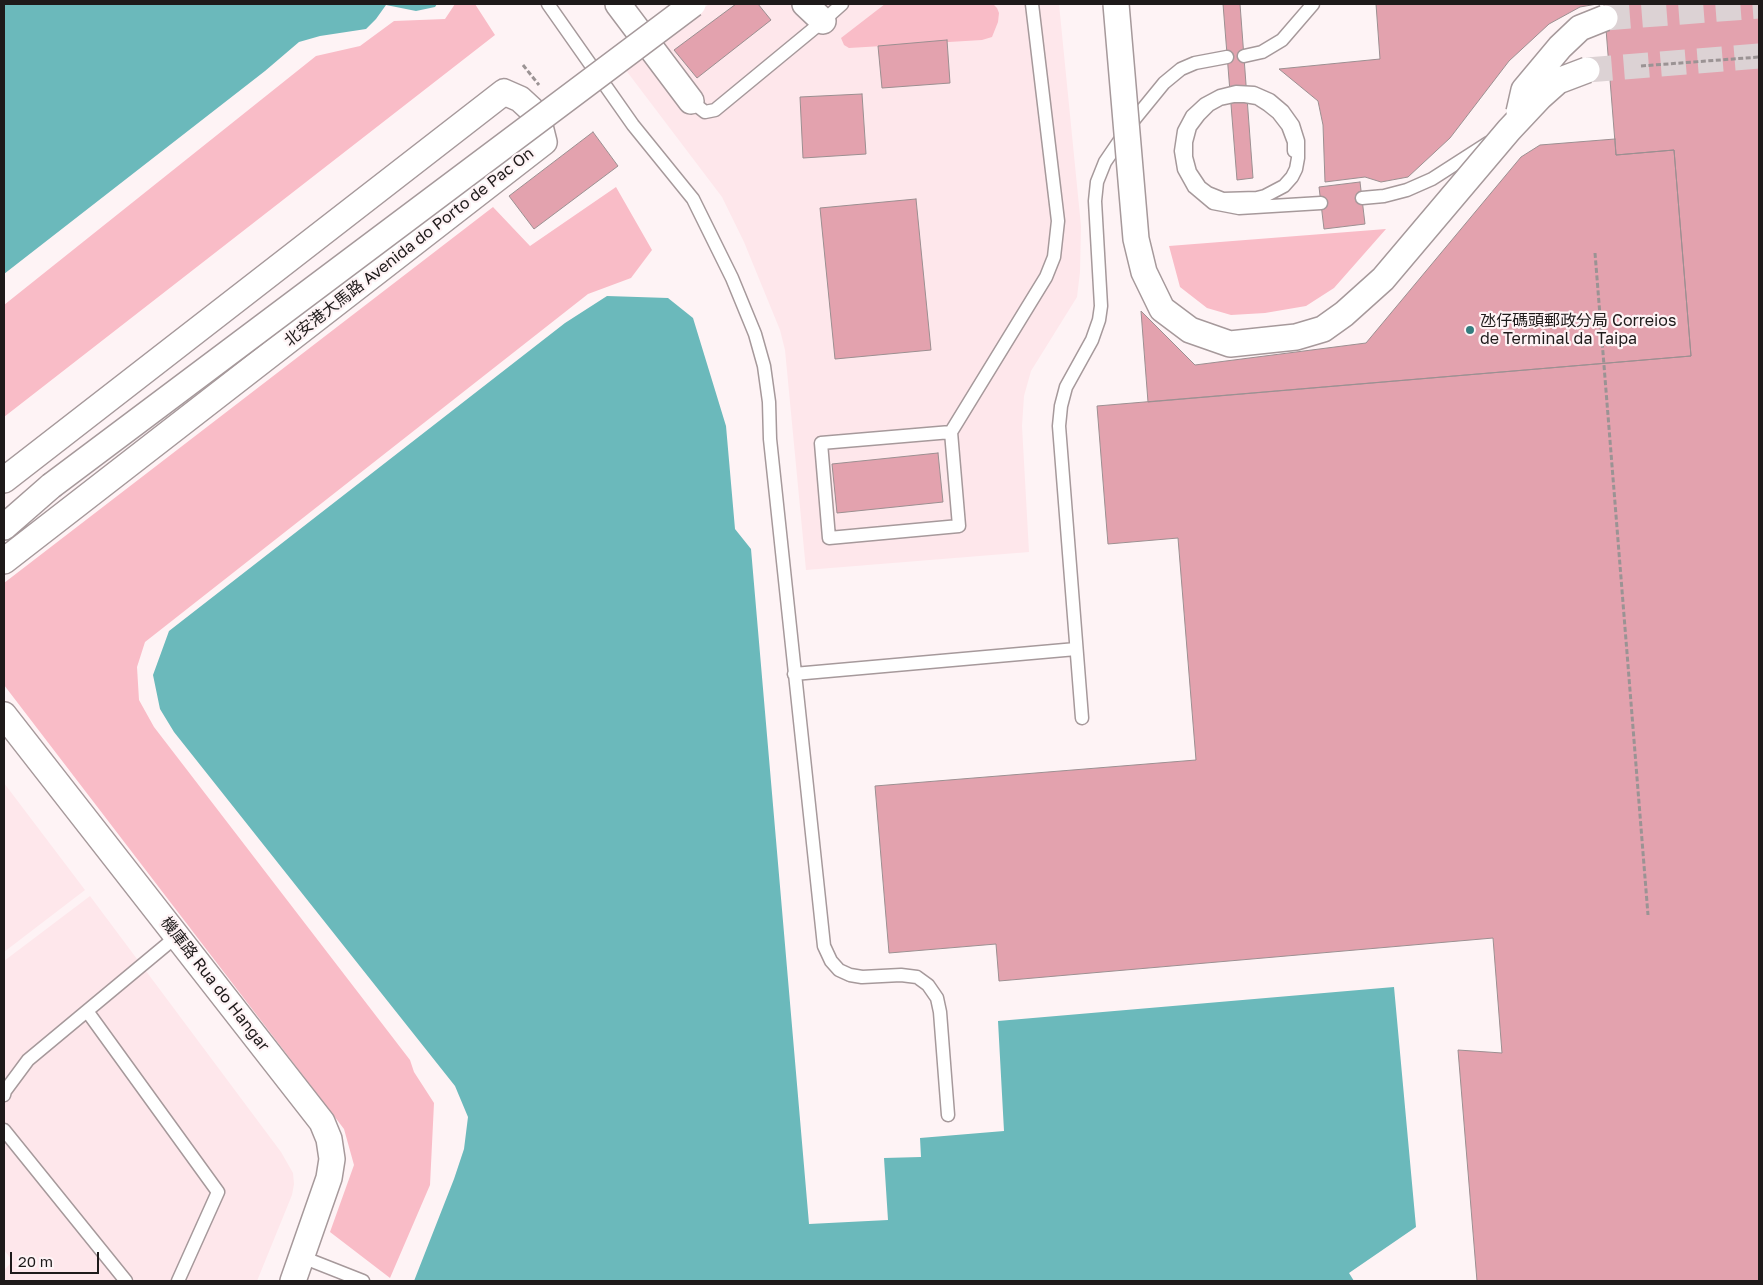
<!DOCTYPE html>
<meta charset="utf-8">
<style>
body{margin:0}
#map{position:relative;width:1763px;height:1285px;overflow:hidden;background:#fef3f5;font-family:"Golos Text",sans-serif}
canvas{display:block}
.frame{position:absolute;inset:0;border:5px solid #1e1a1a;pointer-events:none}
.scale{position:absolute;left:10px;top:1252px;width:89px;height:22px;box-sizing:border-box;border:2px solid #1e1a1a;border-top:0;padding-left:6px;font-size:15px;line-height:18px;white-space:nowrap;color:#1e1a1a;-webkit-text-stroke:4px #fef3f5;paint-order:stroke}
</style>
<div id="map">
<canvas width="1763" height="1285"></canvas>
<div class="frame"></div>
<div class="scale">20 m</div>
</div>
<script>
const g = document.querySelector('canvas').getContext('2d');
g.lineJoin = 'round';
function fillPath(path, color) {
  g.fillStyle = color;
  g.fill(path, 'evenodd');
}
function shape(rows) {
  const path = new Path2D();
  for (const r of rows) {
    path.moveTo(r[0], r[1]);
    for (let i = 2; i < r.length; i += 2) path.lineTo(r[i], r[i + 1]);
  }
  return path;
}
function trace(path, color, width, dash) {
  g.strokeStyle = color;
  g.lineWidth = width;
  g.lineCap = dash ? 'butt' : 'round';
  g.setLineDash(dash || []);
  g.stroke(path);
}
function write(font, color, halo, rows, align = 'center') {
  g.font = font + ' "Golos Text","Noto Sans SC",sans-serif';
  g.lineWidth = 4.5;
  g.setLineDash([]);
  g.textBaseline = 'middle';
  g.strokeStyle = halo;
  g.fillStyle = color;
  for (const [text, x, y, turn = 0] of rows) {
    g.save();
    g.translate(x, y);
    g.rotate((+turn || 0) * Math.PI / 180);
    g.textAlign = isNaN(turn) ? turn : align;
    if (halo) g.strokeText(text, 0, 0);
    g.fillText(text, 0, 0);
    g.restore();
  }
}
const built = shape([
 [709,4,1059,4,1081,226,1080,272,1077,297,1031,371,1024,396,1022,426,1029,552,806,570,785,350,780,330,744,242,722,197,625,69,646,55],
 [4,783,85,890,4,952],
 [90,896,281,1152,293,1173,294,1184,292,1195,257,1281,4,1281,4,1270,13,1261,4,1250,4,961]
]);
const green = shape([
 [455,4,475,4,495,35,4,417,4,305,316,56,360,46,394,21,445,19],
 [885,4,993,4,997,8,999,13,998,22,992,37,982,40,849,48,844,45,841,38],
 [616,187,652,250,631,278,588,294,145,642,137,667,139,700,154,727,410,1060,414,1072,434,1103,430,1185,390,1278,330,1232,354,1165,344,1129,4,685,4,583,493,207,530,246],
 [1386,229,1334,288,1306,306,1265,313,1231,315,1207,308,1180,287,1169,246]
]);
const water = shape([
 [4,4,437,4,435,7,416,11,386,5,376,19,366,29,320,36,299,42,265,71,4,274],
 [607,296,668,298,693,318,726,426,735,529,751,549,809,1224,888,1220,884,1158,921,1157,920,1138,1004,1131,998,1021,1394,987,1416,1227,1349,1273,1354,1281,414,1281,454,1179,464,1149,468,1117,455,1086,174,732,160,709,153,675,169,631,565,323]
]);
const building = shape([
 [736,4,758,4,771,20,697,78,674,50,736,4],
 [1223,4,1240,4,1253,178,1237,180,1223,4],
 [1376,4,1597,4,1580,7,1549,24,1509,61,1450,138,1408,177,1381,182,1365,177,1325,182,1323,125,1318,101,1279,69,1380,59,1376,4],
 [1604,4,1759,4,1759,1281,1477,1281,1458,1050,1502,1053,1493,938,999,981,996,944,889,953,875,786,1196,760,1178,538,1108,544,1097,406,1691,356,1674,150,1616,155,1604,4],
 [947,40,950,83,882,88,878,46,947,40],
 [862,94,866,154,803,158,800,97,862,94],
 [593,132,618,166,534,229,509,196,593,132],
 [1615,139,1616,155,1674,150,1691,356,1148,402,1141,311,1195,365,1366,343,1521,157,1540,145,1615,139],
 [1360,182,1365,224,1324,229,1319,187,1360,182],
 [916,199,931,350,835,359,820,208,916,199],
 [938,453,943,502,837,513,832,464,938,453]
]);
const streetTunnel = shape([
 [1605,18,1759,6],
 [1587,70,1759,56]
]);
const path = shape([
 [1641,66,1759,57],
 [1595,253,1648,915]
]);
const lane = shape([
 [548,4,633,125,693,199,732,278,755,334,764,366,769,402,770,439,824,946,831,961,839,970,850,975,862,977,901,975,917,977,928,985,937,998,940,1012,948,1115],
 [1244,56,1262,52,1282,40,1313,4],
 [691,101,705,112,715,110,823,21,842,4],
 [1294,151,1294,142,1288,126,1278,113,1268,105,1257,98,1245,96,1234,96,1220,99,1209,105,1199,115,1190,127,1186,142,1186,157,1190,172,1200,187,1208,193,1223,199,1257,198,1265,196,1284,186,1292,177,1296,169,1298,158,1298,141,1293,125,1283,111,1270,100,1254,93,1236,92,1220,96,1205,104,1192,116,1184,131,1181,151,1184,169,1194,187,1213,203,1239,208,1321,203],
 [1362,198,1384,196,1407,190,1432,179,1488,143],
 [951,432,821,443,829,538,959,526,951,432,1046,277,1054,257,1058,221,1032,4],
 [794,674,1076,649],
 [1082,718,1059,426,1061,406,1066,387,1092,340,1099,320,1101,306,1095,201,1097,182,1105,162,1133,121,1164,83,1181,69,1195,63,1227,57],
 [87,1011,218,1192,178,1281],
 [4,1095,5,1091,28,1060,177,936],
 [4,1130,126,1281],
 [302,1257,363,1281]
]);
const street = shape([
 [618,4,691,101],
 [805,4,823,21],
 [4,480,504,92,520,99,533,111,540,126,544,142,4,561],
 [4,527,51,486],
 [4,715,322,1122,329,1139,332,1159,329,1178,293,1281]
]);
const pathBridge = shape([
 [523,65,539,85]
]);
const streetBridge = shape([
 [1116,4,1136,239,1144,272,1162,309,1190,330,1230,344,1296,337,1323,329,1344,314,1383,279,1509,130,1540,97,1558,81,1587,70],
 [1519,112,1524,90,1560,47,1580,28,1605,18],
 [51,486,693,4]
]);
const markers = [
 [1470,330,5,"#347d7f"]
];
const streetNames = [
 ["北安港大馬路 Avenida do Porto de Pac On",409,247,-38],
 ["機庫路 Rua do Hangar",215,984,52]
];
const poiNames = [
 ["氹仔碼頭郵政分局 Correios",1480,321],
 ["de Terminal da Taipa",1480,339]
];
fillPath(built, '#fee7eb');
fillPath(green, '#f9bcc7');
fillPath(water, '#6bb9bb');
fillPath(building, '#e3a2ae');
trace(building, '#9c8f91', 1);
trace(streetTunnel, '#dcd2d4', 25, [25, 12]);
trace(lane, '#a6999b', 15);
trace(street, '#a6999b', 28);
trace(path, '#9b9394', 3, [5, 2.5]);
trace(lane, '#fff', 12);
trace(street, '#fff', 25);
trace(streetBridge, '#a6999b', 28, []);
trace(pathBridge, '#9b9394', 3, [5, 2.5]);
trace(streetBridge, '#fff', 25);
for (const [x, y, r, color] of markers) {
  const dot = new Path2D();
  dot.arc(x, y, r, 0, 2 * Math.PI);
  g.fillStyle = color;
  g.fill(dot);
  trace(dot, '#fef3f5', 2);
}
write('16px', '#1e1a1a', '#fef3f5', streetNames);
write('16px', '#1e1a1a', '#fef3f5', poiNames, 'left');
</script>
